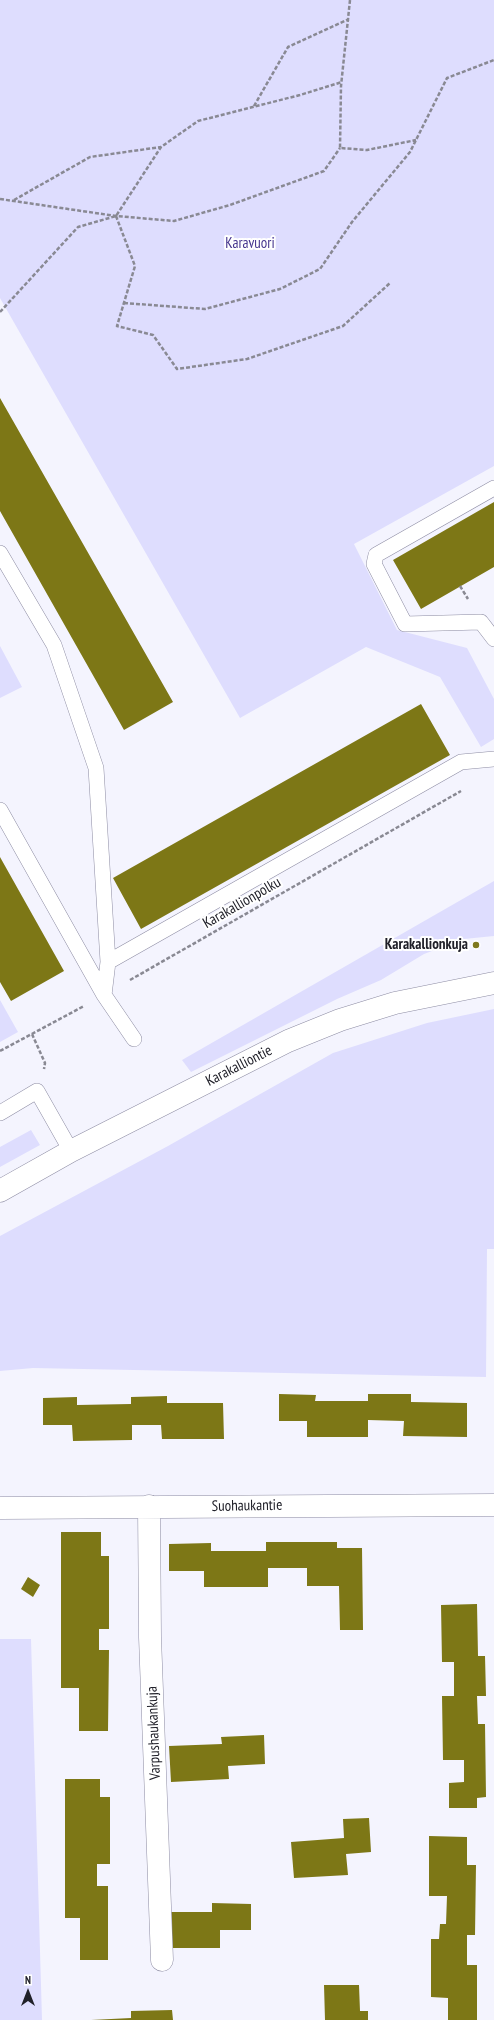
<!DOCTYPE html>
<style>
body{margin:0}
#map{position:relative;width:494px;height:2020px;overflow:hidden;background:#f4f4fe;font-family:"PT Sans Narrow",sans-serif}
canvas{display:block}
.north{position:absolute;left:8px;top:1972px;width:40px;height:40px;-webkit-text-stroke:3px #fff;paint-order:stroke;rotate:0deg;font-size:11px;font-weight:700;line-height:16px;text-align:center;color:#202029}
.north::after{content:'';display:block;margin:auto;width:14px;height:18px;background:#202029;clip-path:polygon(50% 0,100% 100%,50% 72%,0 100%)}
</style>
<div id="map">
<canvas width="494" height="2020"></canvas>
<div class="north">N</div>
</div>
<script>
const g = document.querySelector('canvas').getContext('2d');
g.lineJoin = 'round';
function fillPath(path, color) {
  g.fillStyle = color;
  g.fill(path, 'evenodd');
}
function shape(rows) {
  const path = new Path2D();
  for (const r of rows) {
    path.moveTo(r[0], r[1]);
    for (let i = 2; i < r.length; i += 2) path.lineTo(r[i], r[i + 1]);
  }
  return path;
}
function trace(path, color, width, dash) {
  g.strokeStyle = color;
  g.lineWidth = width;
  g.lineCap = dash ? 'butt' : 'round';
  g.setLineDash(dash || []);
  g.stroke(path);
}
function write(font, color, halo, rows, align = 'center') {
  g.font = font + ' "PT Sans Narrow",sans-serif';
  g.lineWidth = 4;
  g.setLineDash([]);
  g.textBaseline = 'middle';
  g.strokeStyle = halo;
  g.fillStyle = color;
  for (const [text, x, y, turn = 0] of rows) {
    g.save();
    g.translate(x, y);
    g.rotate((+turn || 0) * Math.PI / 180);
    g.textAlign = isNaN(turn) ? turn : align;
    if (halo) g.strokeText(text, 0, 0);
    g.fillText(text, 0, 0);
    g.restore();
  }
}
const green = shape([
 [0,0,494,0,494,466,354,544,397,630,467,648,494,699,494,739,481,747,440,677,366,647,240,718,0,298],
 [0,646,22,687,0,698],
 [494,881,494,936,464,939,424,954,381,980,337,999,191,1072,182,1060],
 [0,1000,18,1032,0,1042],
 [494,1009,494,1249,487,1249,486,1377,33,1368,0,1371,0,1236,168,1146,333,1053,427,1023],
 [31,1130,40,1145,0,1167,0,1147],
 [0,1639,31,1639,42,2020,0,2020]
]);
const building = shape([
 [0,398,173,702,124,730,0,511],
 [494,502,494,567,421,609,393,560],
 [421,704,450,755,141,929,113,878],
 [0,857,64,971,11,1001,0,982],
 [279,1394,316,1395,315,1401,368,1401,368,1394,411,1394,411,1402,467,1403,467,1437,403,1436,404,1421,368,1420,368,1437,307,1437,307,1421,279,1421],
 [167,1396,167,1403,223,1403,224,1439,162,1439,161,1425,132,1425,132,1440,73,1441,72,1425,43,1425,43,1398,77,1397,77,1405,131,1404,131,1397],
 [61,1532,101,1532,101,1556,109,1556,109,1629,99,1629,99,1650,109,1650,108,1731,79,1731,79,1688,61,1688],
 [266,1542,337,1542,337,1548,362,1548,363,1630,340,1630,339,1586,307,1586,307,1568,268,1568,268,1587,204,1587,204,1571,169,1571,169,1544,211,1543,211,1551,266,1551],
 [28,1577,40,1585,33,1597,21,1589],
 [477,1604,478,1656,485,1656,486,1696,477,1696,478,1724,485,1724,486,1797,477,1798,477,1808,449,1808,449,1783,464,1782,464,1760,443,1760,442,1696,454,1696,454,1662,442,1662,441,1605],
 [264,1735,265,1764,228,1766,229,1779,171,1782,169,1746,222,1744,221,1737],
 [65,1779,100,1779,100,1797,110,1797,110,1864,97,1864,97,1886,108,1886,108,1960,80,1960,80,1918,65,1918],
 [369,1818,371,1852,346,1854,348,1875,294,1878,291,1842,344,1838,343,1819],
 [429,1836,467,1837,467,1865,476,1865,475,1935,467,1935,467,1965,477,1965,477,2020,448,2020,448,1998,431,1997,431,1939,439,1939,440,1924,446,1924,447,1896,429,1896],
 [212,1903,251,1904,251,1930,220,1930,220,1948,169,1948,169,1912,212,1912],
 [324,1985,359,1985,360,2011,368,2011,368,2020,325,2020],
 [172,2010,173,2020,91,2020,131,2018,131,2011]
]);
const path = shape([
 [350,0,341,86,340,148,367,150,416,140],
 [254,106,288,47,349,19],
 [0,199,116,216,174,221,230,205,324,171,340,148],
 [14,200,90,157,161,147],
 [116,216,135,266,117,326,153,335,177,369,247,359,343,326,390,283],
 [124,303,205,309,280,289,320,269,352,222,410,152,447,78,494,60],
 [0,312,78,227,116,216,161,147,198,121,300,95,342,82],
 [460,586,468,599],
 [130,980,461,791],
 [32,1034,45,1063,44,1069],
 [0,1051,84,1006]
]);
const service = shape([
 [494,488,376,555,374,564,405,624,481,622,494,639],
 [0,553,54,645,96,768,108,962,104,995],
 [0,810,104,995,134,1039],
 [108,962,461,762,494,759],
 [0,1113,37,1091,71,1151]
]);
const minor = shape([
 [149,1506,150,1637,162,1960],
 [0,1508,494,1505]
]);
const tertiary = shape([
 [0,1191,71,1151,288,1041,340,1020,395,1003,494,983]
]);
const markers = [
 [476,945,4,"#7e781d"]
];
const parkNames = [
 ["Karavuori",250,244]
];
const streetNames = [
 ["Karakallionpolku",242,903,-30],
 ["Karakalliontie",239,1066,-27],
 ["Suohaukantie",247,1506,-1],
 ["Varpushaukankuja",154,1733,-92]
];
const poiNames = [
 ["Karakallionkuja",468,945]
];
fillPath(green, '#deddfe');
fillPath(building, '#7d7716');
trace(service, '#8d8ca3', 16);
trace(minor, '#8d8ca3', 23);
trace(tertiary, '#8d8ca3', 23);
trace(path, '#898993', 2.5, [4, 2]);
trace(service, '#fff', 15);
trace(minor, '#fff', 22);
trace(tertiary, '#fff', 22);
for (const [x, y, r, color] of markers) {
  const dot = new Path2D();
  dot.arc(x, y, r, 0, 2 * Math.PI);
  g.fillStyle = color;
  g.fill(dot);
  trace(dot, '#fff', 1.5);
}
write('15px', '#45358e', '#fff', parkNames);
write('15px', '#202029', '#fff', streetNames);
write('bold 15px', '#202029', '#fff', poiNames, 'right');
</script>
